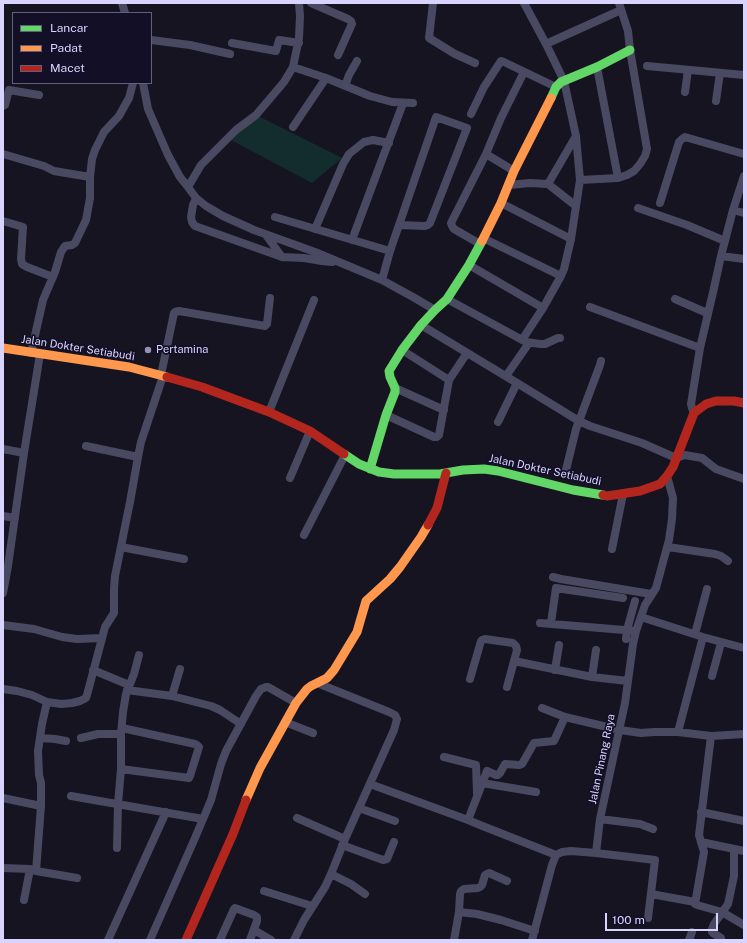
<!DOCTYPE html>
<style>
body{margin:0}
#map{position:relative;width:747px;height:943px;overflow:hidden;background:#161421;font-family:"Public Sans",sans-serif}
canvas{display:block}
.frame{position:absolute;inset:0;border:4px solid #d9d4ff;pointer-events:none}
.legend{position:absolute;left:12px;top:12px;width:140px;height:72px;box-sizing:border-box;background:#130f26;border:1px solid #625e7d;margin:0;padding:5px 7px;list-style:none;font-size:12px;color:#d9d4ff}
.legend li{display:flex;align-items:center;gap:8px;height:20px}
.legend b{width:20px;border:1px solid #625e7d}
.scale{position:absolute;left:605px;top:913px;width:113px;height:18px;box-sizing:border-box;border:2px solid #d9d4ff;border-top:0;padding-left:5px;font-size:12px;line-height:14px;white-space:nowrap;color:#d9d4ff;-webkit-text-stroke:3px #130f26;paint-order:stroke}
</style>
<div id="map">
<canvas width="747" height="943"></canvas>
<div class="frame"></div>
<ul class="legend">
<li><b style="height:5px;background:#63d668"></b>Lancar</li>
<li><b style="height:5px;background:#ff974d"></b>Padat</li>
<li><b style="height:5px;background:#b3261e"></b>Macet</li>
</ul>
<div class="scale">100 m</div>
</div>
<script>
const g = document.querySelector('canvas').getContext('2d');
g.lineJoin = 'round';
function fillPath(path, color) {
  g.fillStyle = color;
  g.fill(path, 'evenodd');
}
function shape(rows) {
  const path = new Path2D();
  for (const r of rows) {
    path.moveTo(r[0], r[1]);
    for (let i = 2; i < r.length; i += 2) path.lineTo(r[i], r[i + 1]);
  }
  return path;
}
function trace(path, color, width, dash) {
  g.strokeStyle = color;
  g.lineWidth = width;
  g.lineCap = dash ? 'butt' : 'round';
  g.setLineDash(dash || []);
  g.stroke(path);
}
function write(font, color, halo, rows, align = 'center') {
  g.font = font + ' "Public Sans",sans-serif';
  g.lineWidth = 3.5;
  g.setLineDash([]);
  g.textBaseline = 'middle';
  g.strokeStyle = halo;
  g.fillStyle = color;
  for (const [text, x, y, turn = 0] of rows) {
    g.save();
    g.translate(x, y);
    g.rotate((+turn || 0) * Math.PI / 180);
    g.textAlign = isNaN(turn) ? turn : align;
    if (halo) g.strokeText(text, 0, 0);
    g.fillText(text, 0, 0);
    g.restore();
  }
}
const green = shape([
 [258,116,342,158,312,183,229,139]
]);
const street = shape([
 [122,3,125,13],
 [311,3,348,19,351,21,352,24,351,26,338,55],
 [433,3,429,38,455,54,475,63],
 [151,40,190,45,230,54],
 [232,43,276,51,279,40,299,43],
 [546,44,621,10],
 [647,66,744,75],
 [293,67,326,78,370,96,392,102,413,103],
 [597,67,618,178],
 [143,83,148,109,168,155,180,177,188,187,196,198,206,206,223,216,254,230,315,252,382,280,413,297,435,310],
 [345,86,349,75,357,61],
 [685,92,688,70],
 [716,101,720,73],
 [3,106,5,105,9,90,39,95],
 [471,114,484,87,501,61,504,62,556,87],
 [293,127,326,78],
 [3,154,44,166,54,171,90,177],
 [486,154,514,171],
 [580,180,618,178,627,175,634,171,640,164,645,156,647,149,630,50,628,31,619,3],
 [548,184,576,136],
 [509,185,530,183,548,184,576,206],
 [188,187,201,165,236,130,256,115,284,82,293,67,299,38,300,16,299,3],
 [196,198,193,205,191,217,192,222,195,226,282,257,304,258,322,261,332,262],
 [501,203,571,239],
 [660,203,679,142,682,139,685,137,744,154],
 [638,208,687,225,725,241],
 [733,210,744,213],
 [275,217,390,251],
 [3,221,23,227,21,259,22,264,27,267,53,277],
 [315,229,343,164,349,154,364,142,373,140,389,143],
 [266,235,282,257],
 [483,238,561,276],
 [352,240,402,106],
 [480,244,454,229,452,226,451,223,486,154,501,118,524,72],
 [721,256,744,259],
 [469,265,543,308],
 [382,280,390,251,399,225,436,117,467,128,430,223,428,225,425,226,399,225],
 [447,299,526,342,540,344,545,344,558,338,560,338],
 [675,299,707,313],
 [590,307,700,348],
 [421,325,517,383,579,421,590,426,642,443,676,458,685,455,702,458,716,469,744,479],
 [522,340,543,308,561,276,564,269,571,239,580,180,576,136,564,81,546,44,524,3],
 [402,350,449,380],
 [31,353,43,300,55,272,61,252,65,246,72,245,75,243,86,220,90,198,90,177,92,159,95,150,104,132,119,116,129,98,133,83],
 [161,375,174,313,175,312,179,311,265,326,267,324,270,298],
 [506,376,529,343],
 [395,388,444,410],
 [269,412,314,300],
 [694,413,692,408,691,404,700,348,714,288,721,256,733,210,744,176],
 [386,415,434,437,437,437,439,435,449,380,467,353],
 [498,422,517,383],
 [86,446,138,457],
 [3,449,24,453],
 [565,474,576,429,600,365,601,361],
 [290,478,310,431],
 [3,516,15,518],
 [304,535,345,455],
 [121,547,184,559],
 [668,547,715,554,721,556,728,561],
 [612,549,623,494],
 [553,577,561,579,651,594],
 [3,593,8,566,24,453,40,354],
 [641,617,703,637,744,648],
 [540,623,636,631],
 [551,623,556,588,623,598],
 [3,625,34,629,62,637,77,639,102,638],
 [695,634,707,589],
 [626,639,627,630,635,601],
 [514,661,592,677,628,681],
 [93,670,129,685],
 [555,670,559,645],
 [712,676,721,643],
 [592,677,596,650],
 [470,679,481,641,482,640,485,639,513,643,516,646,517,650,507,687],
 [3,689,17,691,32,695,47,702,61,704,72,703,80,701,86,698,87,695,105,627,114,613,114,589,115,576,130,502,138,457,141,442,163,376],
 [127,690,172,696,211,706,220,710,241,724],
 [172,696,180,669],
 [542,708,565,717,620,730,641,733,654,732,678,732,711,736,744,734],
 [285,722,313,733],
 [678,732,703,637],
 [711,736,699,835,704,852,695,904,697,905,722,912,744,925],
 [40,738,55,739,66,741],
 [81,738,98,734,121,734],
 [444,757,476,765,477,793],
 [121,769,189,778,190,776,199,747,197,745,195,744,122,728],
 [482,783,536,792],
 [370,784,468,820,480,825,556,855],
 [71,796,203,819],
 [3,798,41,806],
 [359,808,395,821],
 [701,812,744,821],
 [297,818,345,839],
 [600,819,640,824,653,829],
 [468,820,487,771,496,775,498,775,500,773,505,764,519,765,522,764,534,743,554,741,565,717],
 [701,842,744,851],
 [342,845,383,860,387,859,394,842],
 [117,848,118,804,121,769,121,734,123,712,126,694,134,674,139,655],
 [596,853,655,860,648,918],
 [3,868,30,869,36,871,41,806,41,783,39,775,38,751,42,724,47,702],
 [36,871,77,878],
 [331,874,351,884,365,894],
 [264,891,312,906],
 [651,894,695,902],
 [24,900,30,869],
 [459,912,477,914,501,920,535,931],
 [254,930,271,940],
 [108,940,166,812],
 [150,940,195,838,211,800,221,764,226,751,256,696,261,689,266,687,268,687,296,703],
 [220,940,234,909,235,908,254,915,257,917,257,921,250,940],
 [294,940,304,920,325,887,331,874,345,839,394,730,397,719,395,715,389,712,317,683],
 [454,940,459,912,460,894,461,891,464,889,478,888,480,887,482,885,485,875,489,873,507,881],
 [532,940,552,865,556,855,562,852,571,851,596,853,600,819,625,703,633,644,636,631,645,605,656,588,669,540,672,519,673,498,667,476],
 [689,940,692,932],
 [721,940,721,938,713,933,712,932,712,929,714,924,728,904,734,876,734,849]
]);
const fast = shape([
 [551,98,556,87,561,82,597,67,630,50],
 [344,454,359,464,379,472,394,474,440,474,463,470,484,469,498,471,573,490,603,495],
 [370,469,386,415,395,392,395,388,390,377,389,371,402,350,421,325,435,310,447,299,469,265,482,241]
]);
const slow = shape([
 [482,241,501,203,514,171,551,98],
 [3,348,129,367,167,377],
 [246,800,260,768,296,703,307,689,311,686,327,678,334,670,357,632,366,601,390,579,400,567,421,537,428,525]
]);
const jam = shape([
 [167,377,202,387,269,412,310,431,344,454],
 [603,495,607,496,640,491,660,484,667,476,673,467,694,413,706,404,716,401,734,401,744,403],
 [428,525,437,508,446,473],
 [186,940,233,834,246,800]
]);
const markers = [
 [148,350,4,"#9591b1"]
];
const streetNames = [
 ["Jalan Dokter Setiabudi",78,348,9],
 ["Jalan Dokter Setiabudi",545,470,12],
 ["Jalan Pinang Raya",602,759,-78]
];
const poiNames = [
 ["Pertamina",156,350]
];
fillPath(green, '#132c2d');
trace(street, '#4a4962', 8);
trace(fast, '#63d668', 9);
trace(slow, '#ff974d', 9);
trace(jam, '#b3261e', 9);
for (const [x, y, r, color] of markers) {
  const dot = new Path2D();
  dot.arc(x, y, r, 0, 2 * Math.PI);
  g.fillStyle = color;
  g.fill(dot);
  trace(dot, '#130f26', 1.5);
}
write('11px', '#d9d4ff', '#130f26', streetNames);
write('11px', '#d9d4ff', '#130f26', poiNames, 'left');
</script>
